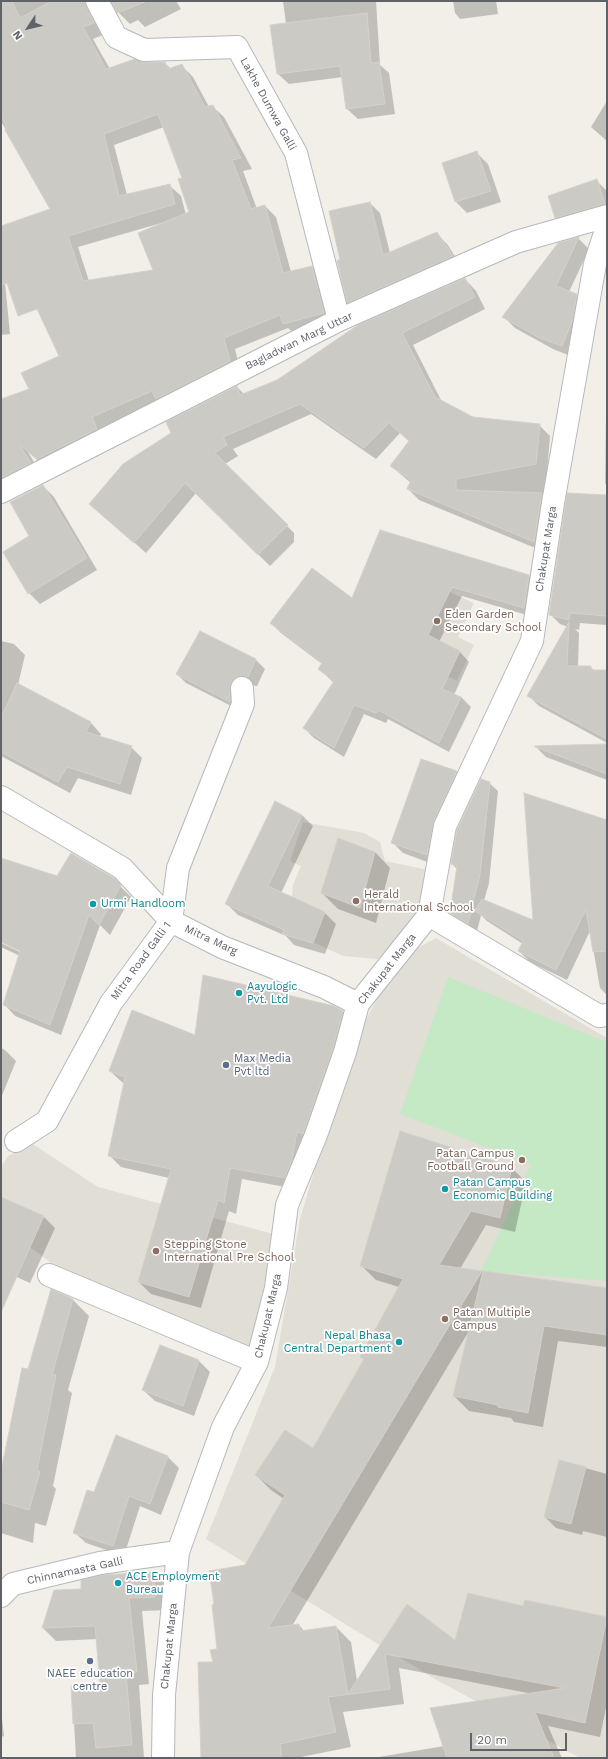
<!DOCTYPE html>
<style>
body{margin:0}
#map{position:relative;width:608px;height:1759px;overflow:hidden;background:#f1efe8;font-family:"Work Sans",sans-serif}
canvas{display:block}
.frame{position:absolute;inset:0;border:2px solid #5f6368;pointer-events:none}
.north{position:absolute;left:8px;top:8px;width:40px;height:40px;-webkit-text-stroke:3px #fff;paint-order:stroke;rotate:235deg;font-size:11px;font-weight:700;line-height:16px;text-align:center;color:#5f6368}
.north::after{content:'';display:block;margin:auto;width:14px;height:18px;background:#5f6368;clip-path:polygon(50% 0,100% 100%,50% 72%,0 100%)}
.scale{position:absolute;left:470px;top:1733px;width:97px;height:18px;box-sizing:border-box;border:2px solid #5f6368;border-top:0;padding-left:5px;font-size:12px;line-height:14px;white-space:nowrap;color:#5f6368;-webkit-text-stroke:3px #fff;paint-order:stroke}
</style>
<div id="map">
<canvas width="608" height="1759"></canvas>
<div class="frame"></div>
<div class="north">N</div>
<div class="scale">20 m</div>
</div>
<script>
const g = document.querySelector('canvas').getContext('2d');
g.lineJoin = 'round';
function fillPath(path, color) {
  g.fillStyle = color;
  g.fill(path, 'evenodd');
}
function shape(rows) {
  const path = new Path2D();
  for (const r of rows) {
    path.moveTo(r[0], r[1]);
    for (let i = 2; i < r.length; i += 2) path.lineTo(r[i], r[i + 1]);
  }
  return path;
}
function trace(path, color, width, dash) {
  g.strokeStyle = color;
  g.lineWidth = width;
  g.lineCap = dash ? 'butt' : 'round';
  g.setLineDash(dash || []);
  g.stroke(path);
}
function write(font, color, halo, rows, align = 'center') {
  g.font = font + ' "Work Sans",sans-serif';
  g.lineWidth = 3.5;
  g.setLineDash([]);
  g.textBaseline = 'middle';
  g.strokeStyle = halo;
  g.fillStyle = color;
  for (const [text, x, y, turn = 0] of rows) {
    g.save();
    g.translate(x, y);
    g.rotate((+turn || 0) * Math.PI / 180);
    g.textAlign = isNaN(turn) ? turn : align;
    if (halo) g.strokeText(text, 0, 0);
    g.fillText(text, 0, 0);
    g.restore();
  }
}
const education = shape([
 [426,581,474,603,458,637,474,645,457,681,394,650],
 [303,822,364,833,380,842,385,861,433,871,413,920,388,960,343,956,289,931,293,885,301,866,290,861],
 [436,938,607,1038,607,1758,580,1758,435,1679,206,1539,275,1367,300,1219,325,1135,356,1038,399,958],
 [33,1144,98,1187,281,1236,250,1349,55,1266,1,1225,1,1167,8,1156]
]);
const green = shape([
 [448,977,607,1042,607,1281,481,1271,531,1164,400,1114]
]);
const shadow = shape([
 [1,1,103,1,105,34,93,39,110,69,144,63,165,63,171,69,181,65,193,77,209,107,212,106,224,117,252,169,243,171,257,209,265,206,276,217,291,272,312,267,323,279,335,325,296,335,288,328,235,349,241,373,49,470,28,452,41,474,13,489,1,476,1,400,30,390,60,356,1,230,1,227,52,210,1,121],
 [164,127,183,179,191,213,186,215,181,196,169,185,127,195,114,145],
 [165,222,154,271,89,281,78,247],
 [111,1,176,1,181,9,145,27,138,20,130,24,118,12],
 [283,1,376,1,380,65,389,73,395,114,358,119,347,109,343,77,289,84,278,74,272,26,286,24],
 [453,1,496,1,498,14,460,19,455,13],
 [607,101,607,141,591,127],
 [477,153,488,164,501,202,467,213,456,202,444,164],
 [596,180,607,191,607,217,567,228,556,217],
 [370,203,380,213,390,253,437,234,447,244,462,267,359,312,348,302,341,260],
 [578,238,589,249,569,292,576,295,588,306,573,357,553,349,515,328,504,317],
 [1,242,10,334,1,335],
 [465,279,476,291,485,309,413,345,442,402,473,418,539,425,550,436,545,497,545,552,419,500,408,489,411,483,391,466,410,442,400,433,376,459,311,414,233,449,238,456,225,464,294,533,294,542,270,566,196,493,146,553,91,504,172,433,237,387,244,394,277,381],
 [606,416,607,416,607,486,605,483],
 [43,486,54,497,97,570,40,604,29,593,30,536],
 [607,496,607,625,580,623,579,630,575,629,579,633,578,667,590,667,595,671,607,671,607,743,539,706,529,696,568,627,560,624,550,614],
 [529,576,539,586,534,617,462,596,439,642,460,652,469,662,454,695,461,697,471,707,449,752,388,719,386,723,364,714,344,757,314,738,304,728,334,683,319,669,322,664,281,633,271,623,353,600],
 [200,632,256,660,265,669,257,686,251,685,239,710,186,683,177,674],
 [1,641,14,644,25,655,18,685,91,723,101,734,99,738,131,747,142,758,131,795,78,778,70,793,1,756],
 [607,745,607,780,546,757,537,748],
 [457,772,468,783,438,866,403,853,392,842],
 [489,783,498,791,489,883,484,901,534,921,607,821,607,995,600,988,590,931,567,980,530,962,519,951,523,944,487,921,481,915,477,931,460,922,451,913,457,869,452,864],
 [302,815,313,826,281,893,325,913,336,924,325,954,294,945,286,936,238,915,227,904],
 [375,852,390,868,376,923,338,909,322,893],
 [1,859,58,877,113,879,131,897,110,935,100,925,61,1035,15,1016,4,1004,20,956,1,947,1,943,24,954,25,952,1,941],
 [343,1011,355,1023,296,1189,242,1179,236,1214,229,1211,201,1308,151,1294,139,1282,169,1178,121,1167,109,1155,124,1084,110,1071,196,1036],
 [1,1048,5,1050,16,1061,1,1098],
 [511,1167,526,1182,515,1232,486,1225,460,1269,482,1272,483,1274,607,1289,607,1347,558,1341,543,1427,514,1422,511,1418,469,1411,454,1396,469,1331,292,1626,299,1625,305,1632,336,1627,351,1642,357,1681,407,1606,456,1642,524,1607,525,1601,607,1618,607,1703,600,1737,548,1726,562,1758,499,1758,533,1694,399,1668,404,1704,343,1712,351,1747,296,1758,202,1758,214,1663,246,1566,284,1499,271,1490,256,1475,313,1450,365,1360,361,1357,399,1287,376,1280,361,1265],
 [1,1198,44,1217,55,1228,30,1283,1,1270],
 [72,1299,89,1316,68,1390,72,1393,53,1486,56,1489,46,1526,35,1523,33,1543,1,1533,1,1476,28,1371],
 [160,1346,199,1361,210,1372,194,1416,155,1401,143,1390],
 [168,1457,179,1468,161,1515,140,1506,124,1556,86,1543,74,1532,94,1493],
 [560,1461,607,1474,607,1537,583,1531,582,1535,556,1528,545,1517],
 [154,1573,167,1586,168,1610,142,1611,149,1684,139,1685,144,1758,76,1758,72,1687,101,1685,97,1639,56,1641,43,1628,55,1591,82,1590],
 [1,1710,4,1736,1,1737],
 [450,1745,462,1758,379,1758,379,1757]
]);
const building = shape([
 [1,1,12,1,20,18,52,1,85,1,94,23,83,27,106,69,135,59,144,62,165,62,168,69,182,64,205,107,213,105,241,158,232,160,251,209,265,205,283,273,312,266,324,313,283,324,280,315,224,338,230,361,156,399,152,391,92,417,97,429,37,459,19,444,31,463,1,478,1,399,29,389,21,373,59,356,37,309,18,316,7,283,1,285,1,226,50,209,5,130,7,129,1,114,1,1],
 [158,114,182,178,178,179,189,212,138,233,153,270,83,281,68,236,175,204,170,184,119,196,104,134,158,114],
 [111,1,145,1,145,2,117,13,111,1],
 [367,13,371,63,379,62,385,104,346,109,340,66,277,74,270,25,367,13],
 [477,151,491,191,455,202,442,163,477,151],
 [597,179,605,204,555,218,548,196,597,179],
 [370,202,383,255,437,232,453,256,347,303,337,260,340,260,329,211,370,202],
 [579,237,556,286,577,294,573,319,562,346,540,338,502,317,558,243,579,237],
 [465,278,475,297,402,333,435,397,473,417,540,424,536,464,456,479,456,490,542,493,534,542,407,489,411,480,390,466,409,441,389,423,364,448,300,404,223,437,227,445,215,453,288,525,258,555,185,483,134,543,89,504,123,464,171,433,166,422,237,386,240,395,277,380,358,325,465,278],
 [43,485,87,558,28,594,3,552,29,536,10,502,43,485],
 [567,493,607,495,607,616,570,613,569,620,549,615,567,493],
 [380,530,529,575,524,608,452,587,428,635,460,651,442,689,461,697,439,743,378,710,376,713,354,705,334,748,303,728,334,681,318,669,322,663,270,623,312,568,352,598,380,530],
 [569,622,567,666,591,666,591,670,607,670,607,739,527,696,569,622],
 [200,631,256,659,248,677,241,676,235,678,231,682,230,689,230,702,176,674,200,631],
 [17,683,91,722,86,732,132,746,120,784,67,767,58,782,1,752,1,718,17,683],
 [607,744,607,774,535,747,535,746,607,744],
 [421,759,457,771,434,821,427,855,391,843,421,759],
 [481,779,490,782,480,874,468,924,450,913,457,866,451,864,457,830,481,779],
 [524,793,607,820,607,951,593,952,586,909,556,970,518,951,523,941,475,911,482,899,533,920,524,793],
 [275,801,302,815,268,886,325,912,313,943,282,934,284,930,225,904,275,801],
 [338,838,375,852,360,908,321,893,338,838],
 [71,853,114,878,121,885,99,925,89,915,50,1025,3,1005,20,951,1,942,1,858,57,876,71,853],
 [203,975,334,1006,343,1011,333,1048,304,1131,303,1134,297,1132,292,1159,285,1178,230,1168,224,1203,218,1200,189,1297,138,1282,171,1169,108,1156,125,1077,109,1071,132,1010,195,1035,203,975],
 [400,1131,512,1167,500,1218,471,1211,439,1265,482,1271,268,1628,299,1624,300,1631,336,1626,348,1694,407,1604,455,1640,468,1593,523,1606,525,1600,607,1617,585,1723,535,1712,554,1758,447,1758,430,1708,565,1688,385,1654,390,1689,328,1697,336,1732,280,1744,282,1758,201,1758,198,1662,213,1662,210,1650,217,1649,212,1605,214,1604,209,1571,245,1565,285,1495,255,1475,285,1430,313,1448,364,1359,360,1357,403,1279,360,1266,400,1131],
 [1,1197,44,1216,1,1312,1,1197],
 [483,1271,607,1288,607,1335,544,1326,528,1413,498,1407,498,1405,453,1396,483,1271],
 [51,1289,73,1299,52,1375,56,1375,37,1470,40,1472,29,1510,1,1502,1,1471,22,1368,28,1369,51,1289],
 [160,1345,199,1360,183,1406,142,1390,160,1345],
 [116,1435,168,1456,150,1504,129,1496,113,1546,73,1533,87,1490,94,1492,116,1435],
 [559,1460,586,1467,571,1524,544,1517,559,1460],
 [154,1572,155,1597,129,1598,137,1672,126,1673,132,1745,96,1748,93,1723,73,1724,71,1686,100,1684,95,1626,42,1628,54,1590,81,1589,81,1580,102,1575,154,1572]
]);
const street = shape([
 [97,1,116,37,144,50,237,47,296,153,339,320],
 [1,492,339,320,516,242,607,216],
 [1,797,122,868,171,921,222,947,324,987,358,1004],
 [429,915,599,1016,607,1015],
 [16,1141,47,1121,111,1003,171,921,178,868,243,704,242,688],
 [49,1275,257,1362],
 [1,1596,13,1584,100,1563,178,1552],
 [163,1758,164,1695,178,1552,223,1427,257,1362,276,1288,287,1205,316,1135,345,1052,358,1004,429,915,445,826,532,641,553,503,595,264,607,227]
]);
const markers = [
 [437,621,4,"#8d6e63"],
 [356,901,4,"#8d6e63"],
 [93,904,4,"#0f9aa8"],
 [239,993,4,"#0f9aa8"],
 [226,1065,4,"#5c6f8a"],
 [522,1160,4,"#8d6e63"],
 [445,1189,4,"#0f9aa8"],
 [156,1251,4,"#8d6e63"],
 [445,1319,4,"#8d6e63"],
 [399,1342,4,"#0f9aa8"],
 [118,1583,4,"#0f9aa8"],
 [90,1661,4,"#5c6f8a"]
];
const streetNames = [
 ["Lakhe Dumwa Galli",268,104,61],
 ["Bagladwan Marg Uttar",299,341,-26],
 ["Chakupat Marga",546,549,-81],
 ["Mitra Marg",211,940,25],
 ["Mitra Road Galli 1",141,961,-54],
 ["Chakupat Marga",387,969,-52],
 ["Chakupat Marga",268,1316,-77],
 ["Chinnamasta Galli",75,1571,-12],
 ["Chakupat Marga",169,1646,-84]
];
const educationNames = [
 ["Eden Garden",445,615],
 ["Secondary School",445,628],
 ["Herald",364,895],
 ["International School",364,908],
 ["Patan Campus",514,1154,"right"],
 ["Football Ground",514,1167,"right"],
 ["Stepping Stone",164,1245],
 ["International Pre School",164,1258],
 ["Patan Multiple",453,1313],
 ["Campus",453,1326]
];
const cultureNames = [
 ["Urmi Handloom",101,904],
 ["Aayulogic",247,987],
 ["Pvt. Ltd",247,1000],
 ["Patan Campus",453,1183],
 ["Economic Building",453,1196],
 ["Nepal Bhasa",391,1336,"right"],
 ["Central Department",391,1349,"right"],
 ["ACE Employment",126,1577],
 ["Bureau",126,1590]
];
const serviceNames = [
 ["Max Media",234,1059],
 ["Pvt ltd",234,1072],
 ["NAEE education",90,1674,"center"],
 ["centre",90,1687,"center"]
];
fillPath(education, '#e1ded6');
fillPath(green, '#c5e8c5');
fillPath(shadow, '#0003');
fillPath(building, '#cccac5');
trace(building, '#d6d1c6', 1);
trace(street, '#b5b8bc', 24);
trace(street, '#fff', 22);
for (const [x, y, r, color] of markers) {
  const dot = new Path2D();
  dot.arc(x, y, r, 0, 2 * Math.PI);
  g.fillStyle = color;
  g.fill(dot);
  trace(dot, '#fff', 1.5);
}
write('11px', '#5f6368', '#fff', streetNames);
write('11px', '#785e54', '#fff', educationNames, 'left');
write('11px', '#0d838f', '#fff', cultureNames, 'left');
write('11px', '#4e5e75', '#fff', serviceNames, 'left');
</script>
